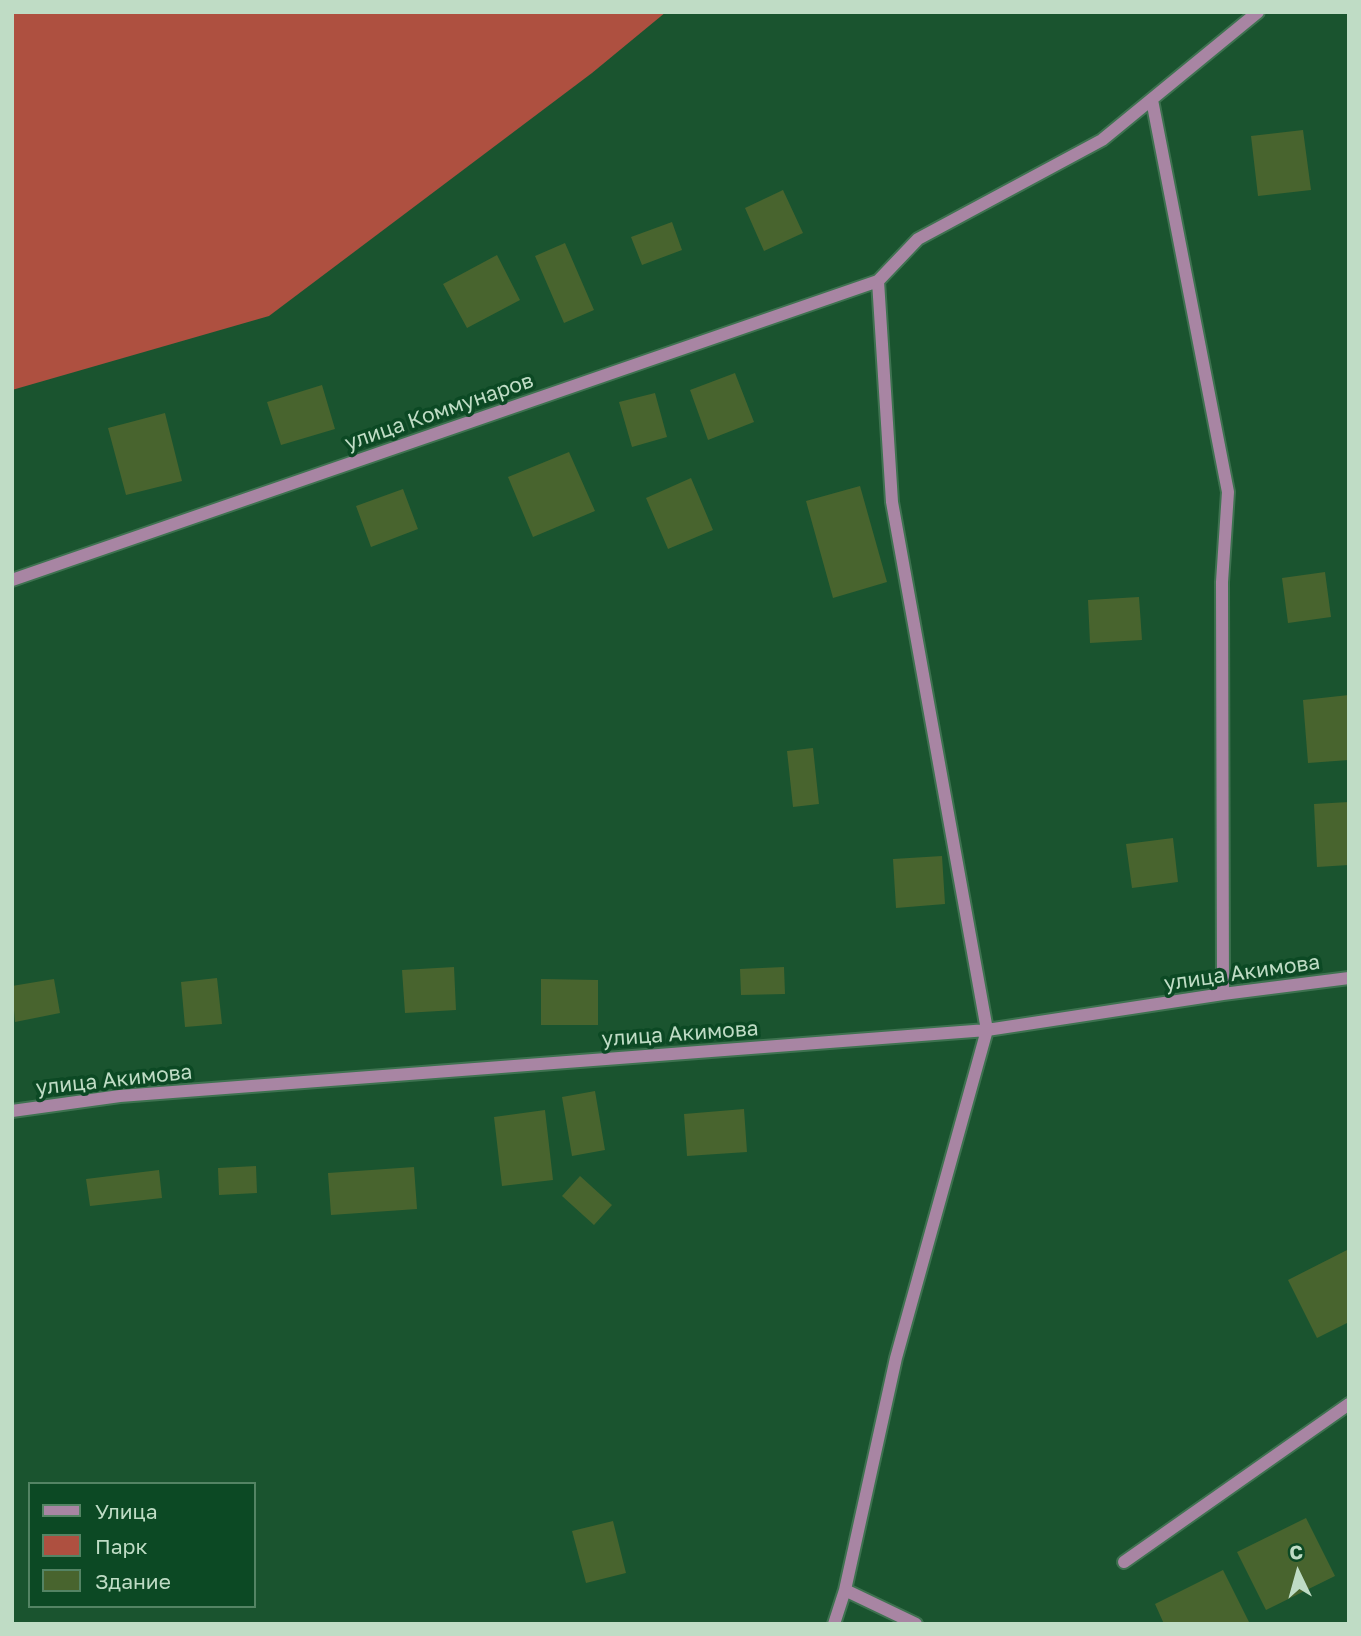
<!DOCTYPE html>
<meta charset="utf-8">
<style>
body{margin:0}
#map{position:relative;width:1361px;height:1636px;overflow:hidden;background:#1a542f;font-family:"Golos Text",sans-serif}
canvas{display:block}
.frame{position:absolute;inset:0;border:14px solid #bfdcc5;pointer-events:none}
.legend{position:absolute;left:28px;top:1482px;width:228px;height:126px;box-sizing:border-box;background:#0c4924;border:2px solid #548464;margin:0;padding:9px 12px;list-style:none;font-size:21px;color:#bfdcc5}
.legend li{display:flex;align-items:center;gap:14px;height:35px}
.legend b{width:35px;border:2px solid #548464}
.north{position:absolute;left:1263px;top:1538px;width:70px;height:70px;-webkit-text-stroke:5px #0c4924;paint-order:stroke;rotate:355deg;font-size:19px;font-weight:700;line-height:28px;text-align:center;color:#bfdcc5}
.north::after{content:'';display:block;margin:auto;width:24px;height:32px;background:#bfdcc5;clip-path:polygon(50% 0,100% 100%,50% 72%,0 100%)}
</style>
<div id="map">
<canvas width="1361" height="1636"></canvas>
<div class="frame"></div>
<ul class="legend">
<li><b style="height:9px;background:#a885a3"></b>Улица</li>
<li><b style="height:19px;background:#ae5040"></b>Парк</li>
<li><b style="height:19px;background:#48642e"></b>Здание</li>
</ul>
<div class="north">С</div>
</div>
<script>
const g = document.querySelector('canvas').getContext('2d');
g.lineJoin = 'round';
function fillPath(path, color) {
  g.fillStyle = color;
  g.fill(path, 'evenodd');
}
function shape(rows) {
  const path = new Path2D();
  for (const r of rows) {
    path.moveTo(r[0], r[1]);
    for (let i = 2; i < r.length; i += 2) path.lineTo(r[i], r[i + 1]);
  }
  return path;
}
function trace(path, color, width, dash) {
  g.strokeStyle = color;
  g.lineWidth = width;
  g.lineCap = dash ? 'butt' : 'round';
  g.setLineDash(dash || []);
  g.stroke(path);
}
function write(font, color, halo, rows, align = 'center') {
  g.font = font + ' "Golos Text",sans-serif';
  g.lineWidth = 7;
  g.setLineDash([]);
  g.textBaseline = 'middle';
  g.strokeStyle = halo;
  g.fillStyle = color;
  for (const [text, x, y, turn = 0] of rows) {
    g.save();
    g.translate(x, y);
    g.rotate((+turn || 0) * Math.PI / 180);
    g.textAlign = isNaN(turn) ? turn : align;
    if (halo) g.strokeText(text, 0, 0);
    g.fillText(text, 0, 0);
    g.restore();
  }
}
const green = shape([
 [12,12,666,12,592,73,269,316,12,390]
]);
const building = shape([
 [1303,130,1311,190,1258,196,1251,136],
 [783,190,803,233,764,251,745,208],
 [672,222,682,250,642,265,631,237],
 [565,243,594,310,564,323,535,256],
 [497,255,520,300,467,328,443,284],
 [735,373,754,422,708,440,690,390],
 [322,385,335,429,281,445,267,402],
 [655,393,667,437,632,447,619,402],
 [165,413,182,481,126,495,108,428],
 [569,452,595,511,533,537,508,477],
 [691,478,713,530,668,549,646,498],
 [860,486,887,582,833,598,806,501],
 [403,489,418,529,371,547,356,506],
 [1325,572,1331,617,1288,623,1282,578],
 [1139,597,1142,640,1090,643,1088,600],
 [1349,695,1349,760,1308,763,1303,700],
 [813,748,819,804,793,807,787,751],
 [1349,802,1349,865,1317,867,1314,804],
 [1173,838,1178,882,1132,888,1126,844],
 [942,856,945,904,896,908,893,859],
 [454,967,456,1010,405,1013,402,970],
 [784,967,785,994,741,995,740,969],
 [217,978,222,1024,185,1027,181,982],
 [54,979,60,1013,15,1022,12,986],
 [541,979,598,980,598,1025,541,1025],
 [595,1091,605,1150,572,1156,562,1097],
 [744,1109,747,1152,687,1156,684,1114],
 [545,1110,553,1180,502,1186,494,1117],
 [256,1166,257,1193,219,1195,218,1168],
 [414,1167,417,1209,331,1215,328,1173],
 [159,1170,162,1198,90,1206,86,1179],
 [580,1176,612,1205,594,1225,562,1196],
 [1349,1249,1349,1322,1317,1338,1288,1280],
 [1306,1518,1335,1576,1266,1610,1237,1552],
 [613,1521,626,1573,586,1583,572,1531],
 [1223,1570,1250,1624,1164,1624,1155,1604]
]);
const minor = shape([
 [1152,100,1228,492,1222,582,1223,994],
 [12,580,878,281,918,239,1102,140,1258,12],
 [12,1111,120,1096,987,1030,1223,994,1349,978],
 [1124,1562,1349,1404],
 [845,1590,916,1624],
 [834,1624,845,1590,896,1358,987,1030,892,502,878,281]
]);
const streetNames = [
 ["улица Коммунаров",439,412,-19],
 ["улица Акимова",1242,973,-8],
 ["улица Акимова",680,1034,-4],
 ["улица Акимова",114,1080,-6]
];
fillPath(green, '#ae5040');
fillPath(building, '#48642e');
trace(minor, '#3e7250', 16);
trace(minor, '#a885a3', 12);
write('21px', '#bfdcc5', '#0c4924', streetNames);
</script>
